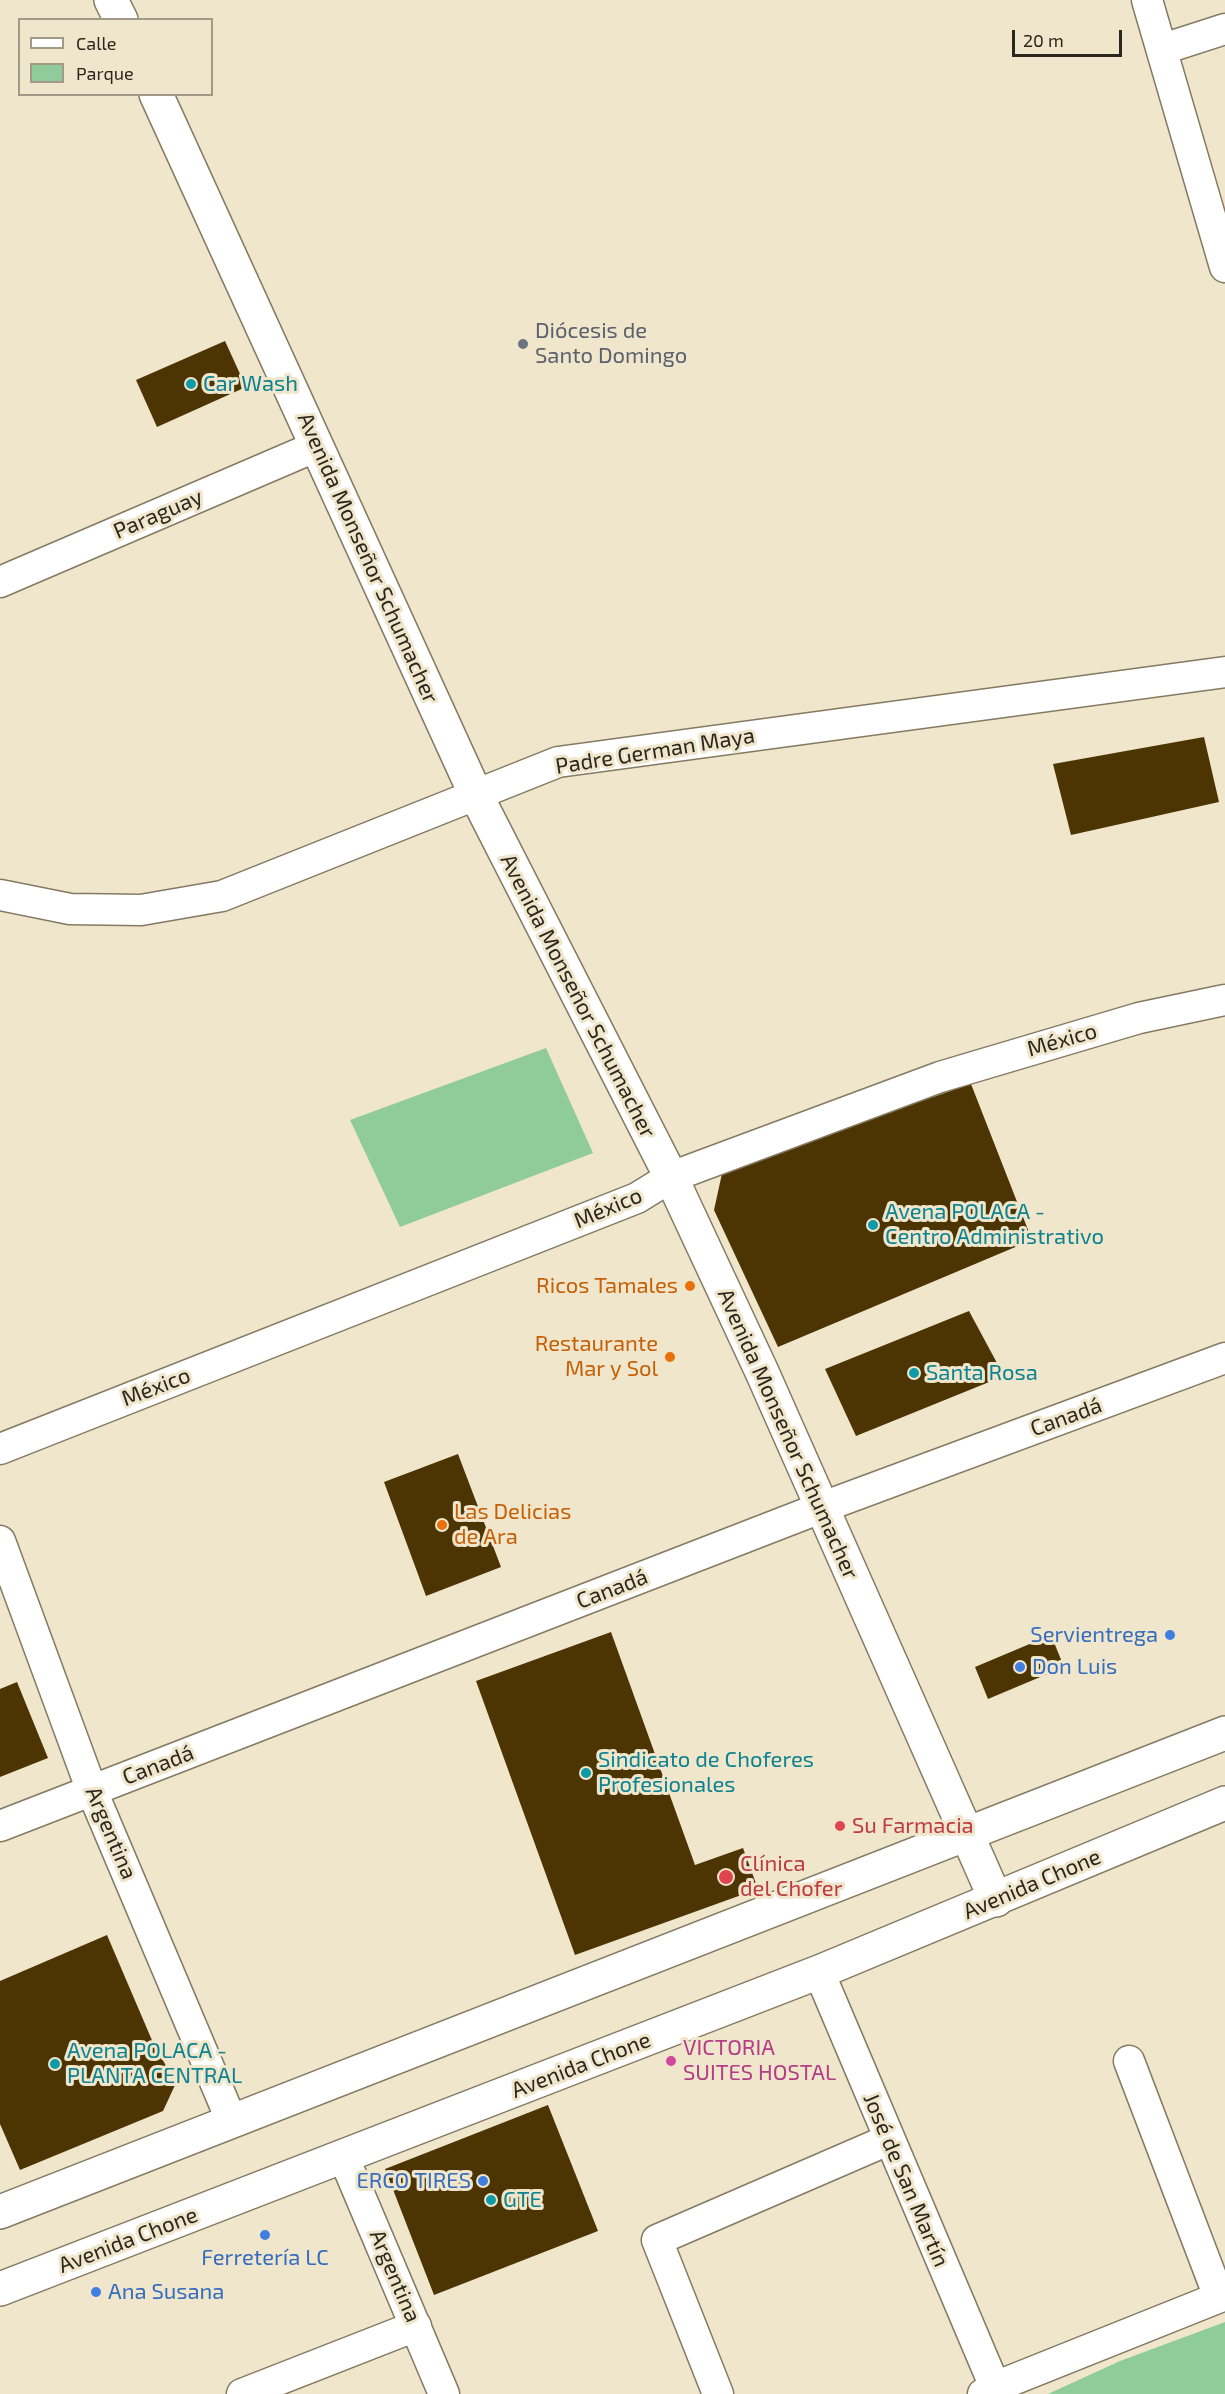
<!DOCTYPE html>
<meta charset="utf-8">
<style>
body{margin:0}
#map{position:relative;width:1225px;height:2394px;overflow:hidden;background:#f0e6cc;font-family:"Exo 2",sans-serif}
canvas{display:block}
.legend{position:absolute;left:18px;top:18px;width:195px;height:78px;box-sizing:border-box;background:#f0e6cc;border:2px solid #a19a86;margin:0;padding:8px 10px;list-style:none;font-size:18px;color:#2b271d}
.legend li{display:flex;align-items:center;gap:12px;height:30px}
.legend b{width:30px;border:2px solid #a19a86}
.scale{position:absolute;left:1012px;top:30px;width:110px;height:27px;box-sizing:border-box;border:3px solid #2b271d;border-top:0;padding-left:8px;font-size:18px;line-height:21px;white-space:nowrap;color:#2b271d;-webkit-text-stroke:4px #f0e6cc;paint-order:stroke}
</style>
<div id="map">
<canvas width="1225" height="2394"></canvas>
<ul class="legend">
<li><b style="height:8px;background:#fff"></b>Calle</li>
<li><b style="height:16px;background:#90cb9b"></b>Parque</li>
</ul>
<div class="scale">20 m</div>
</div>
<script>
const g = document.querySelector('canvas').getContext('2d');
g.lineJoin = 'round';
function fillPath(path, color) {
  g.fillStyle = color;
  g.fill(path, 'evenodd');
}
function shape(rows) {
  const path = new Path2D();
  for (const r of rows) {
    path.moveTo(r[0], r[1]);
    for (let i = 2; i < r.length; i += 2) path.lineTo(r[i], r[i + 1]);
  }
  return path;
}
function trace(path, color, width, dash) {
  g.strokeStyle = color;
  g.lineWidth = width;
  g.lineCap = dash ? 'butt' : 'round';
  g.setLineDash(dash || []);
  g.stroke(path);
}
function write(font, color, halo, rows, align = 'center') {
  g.font = font + ' "Exo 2",sans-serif';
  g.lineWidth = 6;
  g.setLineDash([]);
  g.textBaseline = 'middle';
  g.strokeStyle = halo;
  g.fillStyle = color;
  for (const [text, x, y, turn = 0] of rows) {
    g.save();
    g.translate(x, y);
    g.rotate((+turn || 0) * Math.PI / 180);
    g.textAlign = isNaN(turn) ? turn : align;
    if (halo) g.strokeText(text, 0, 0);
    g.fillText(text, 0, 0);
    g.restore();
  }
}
const green = shape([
 [546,1048,593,1153,400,1227,350,1120],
 [1225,2322,1225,2394,1048,2394,1120,2361]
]);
const building = shape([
 [225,341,246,387,157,427,136,380],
 [1204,737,1219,802,1071,835,1053,764],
 [971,1084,1032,1240,778,1347,714,1210,723,1169],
 [969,1311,1004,1376,856,1436,825,1369],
 [458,1454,501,1567,426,1596,384,1482],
 [611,1632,695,1865,743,1848,758,1889,575,1955,476,1681],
 [1051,1635,1064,1667,988,1699,975,1667],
 [17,1682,48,1758,0,1777,0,1689],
 [107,1935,154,2045,176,2083,163,2111,20,2170,0,2124,0,1981],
 [548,2105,598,2231,434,2295,385,2169]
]);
const street = shape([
 [1147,0,1225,267],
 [1163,49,1225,29],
 [0,582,317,446],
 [0,895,70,909,141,910,222,896,558,762,1225,672],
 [0,1449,637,1198,671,1177,940,1077,1139,1018,1225,1000],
 [0,1541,92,1791,232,2122],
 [0,1826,823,1507,1225,1358],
 [819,1972,995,2387],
 [1129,2061,1219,2297],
 [344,2158,444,2394],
 [242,2394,416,2326],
 [718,2394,657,2240,888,2140],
 [983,2394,995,2387,1225,2295]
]);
const secondary = shape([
 [111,0,121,20],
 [156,94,475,793,671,1177,762,1372,996,1900]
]);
const primary = shape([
 [0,2212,1225,1733],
 [0,2289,819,1972,1225,1803]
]);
const markers = [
 [523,344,6,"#6b7280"],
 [191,384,6,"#0f9aa8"],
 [873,1225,6,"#0f9aa8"],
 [690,1286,6,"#e8710a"],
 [670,1357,6,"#e8710a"],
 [914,1373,6,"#0f9aa8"],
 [442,1525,6,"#e8710a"],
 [1170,1635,6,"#3f7fe0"],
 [1020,1667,6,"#3f7fe0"],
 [586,1773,6,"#0f9aa8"],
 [840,1826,6,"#e0444e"],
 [726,1877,8,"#e0444e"],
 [671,2061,6,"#d1479c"],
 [55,2064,6,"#0f9aa8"],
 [483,2181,6,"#3f7fe0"],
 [491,2200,6,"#0f9aa8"],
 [265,2235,6,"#3f7fe0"],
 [96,2292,6,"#3f7fe0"]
];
const worshipNames = [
 ["Diócesis de",535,331],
 ["Santo Domingo",535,356]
];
const cultureNames = [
 ["Car Wash",203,384],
 ["Avena POLACA -",885,1212],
 ["Centro Administrativo",885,1237],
 ["Santa Rosa",926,1373],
 ["Sindicato de Choferes",598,1760],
 ["Profesionales",598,1785],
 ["Avena POLACA -",67,2051],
 ["PLANTA CENTRAL",67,2076],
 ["GTE",503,2200]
];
const streetNames = [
 ["Paraguay",158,514,-23],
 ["Avenida Monseñor Schumacher",368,558,66],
 ["Padre German Maya",655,751,-9],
 ["Avenida Monseñor Schumacher",578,996,63],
 ["México",1062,1040,-16],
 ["México",608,1208,-23],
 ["México",156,1387,-21],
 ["Canadá",1066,1417,-20],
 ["Avenida Monseñor Schumacher",788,1434,66],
 ["Canadá",612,1589,-21],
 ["Canadá",158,1765,-21],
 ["Argentina",111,1833,67],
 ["Avenida Chone",1032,1884,-23],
 ["Avenida Chone",581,2065,-21],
 ["José de San Martín",906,2180,67],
 ["Avenida Chone",128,2240,-21],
 ["Argentina",395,2276,67]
];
const foodNames = [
 ["Ricos Tamales",678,1286],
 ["Restaurante",658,1344],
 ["Mar y Sol",658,1369],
 ["Las Delicias",454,1512,"left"],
 ["de Ara",454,1537,"left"]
];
const shopNames = [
 ["Servientrega",1158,1635],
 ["Don Luis",1032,1667,"left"],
 ["ERCO TIRES",471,2181],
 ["Ferretería LC",265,2258,"center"],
 ["Ana Susana",108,2292,"left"]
];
const healthNames = [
 ["Su Farmacia",852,1826],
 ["Clínica",740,1864],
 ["del Chofer",740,1889]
];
const hotelNames = [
 ["VICTORIA",683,2048],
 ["SUITES HOSTAL",683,2073]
];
fillPath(green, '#90cb9b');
fillPath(building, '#4d3503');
trace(street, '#847a62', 33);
trace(secondary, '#847a62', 36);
trace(primary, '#847a62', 36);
trace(street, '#fff', 30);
trace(secondary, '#fff', 33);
trace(primary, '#fff', 33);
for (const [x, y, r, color] of markers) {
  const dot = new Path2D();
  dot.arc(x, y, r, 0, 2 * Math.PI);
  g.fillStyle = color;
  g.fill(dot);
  trace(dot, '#f0e6cc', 2);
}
write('22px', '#5b616d', '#f0e6cc', worshipNames, 'left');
write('22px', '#0d838f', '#f0e6cc', cultureNames, 'left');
write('22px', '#2b271d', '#f0e6cc', streetNames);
write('22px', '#c56008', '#f0e6cc', foodNames, 'right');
write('22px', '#366cbe', '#f0e6cc', shopNames, 'right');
write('22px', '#be3a42', '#f0e6cc', healthNames, 'left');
write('22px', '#b23c85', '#f0e6cc', hotelNames, 'left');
</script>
